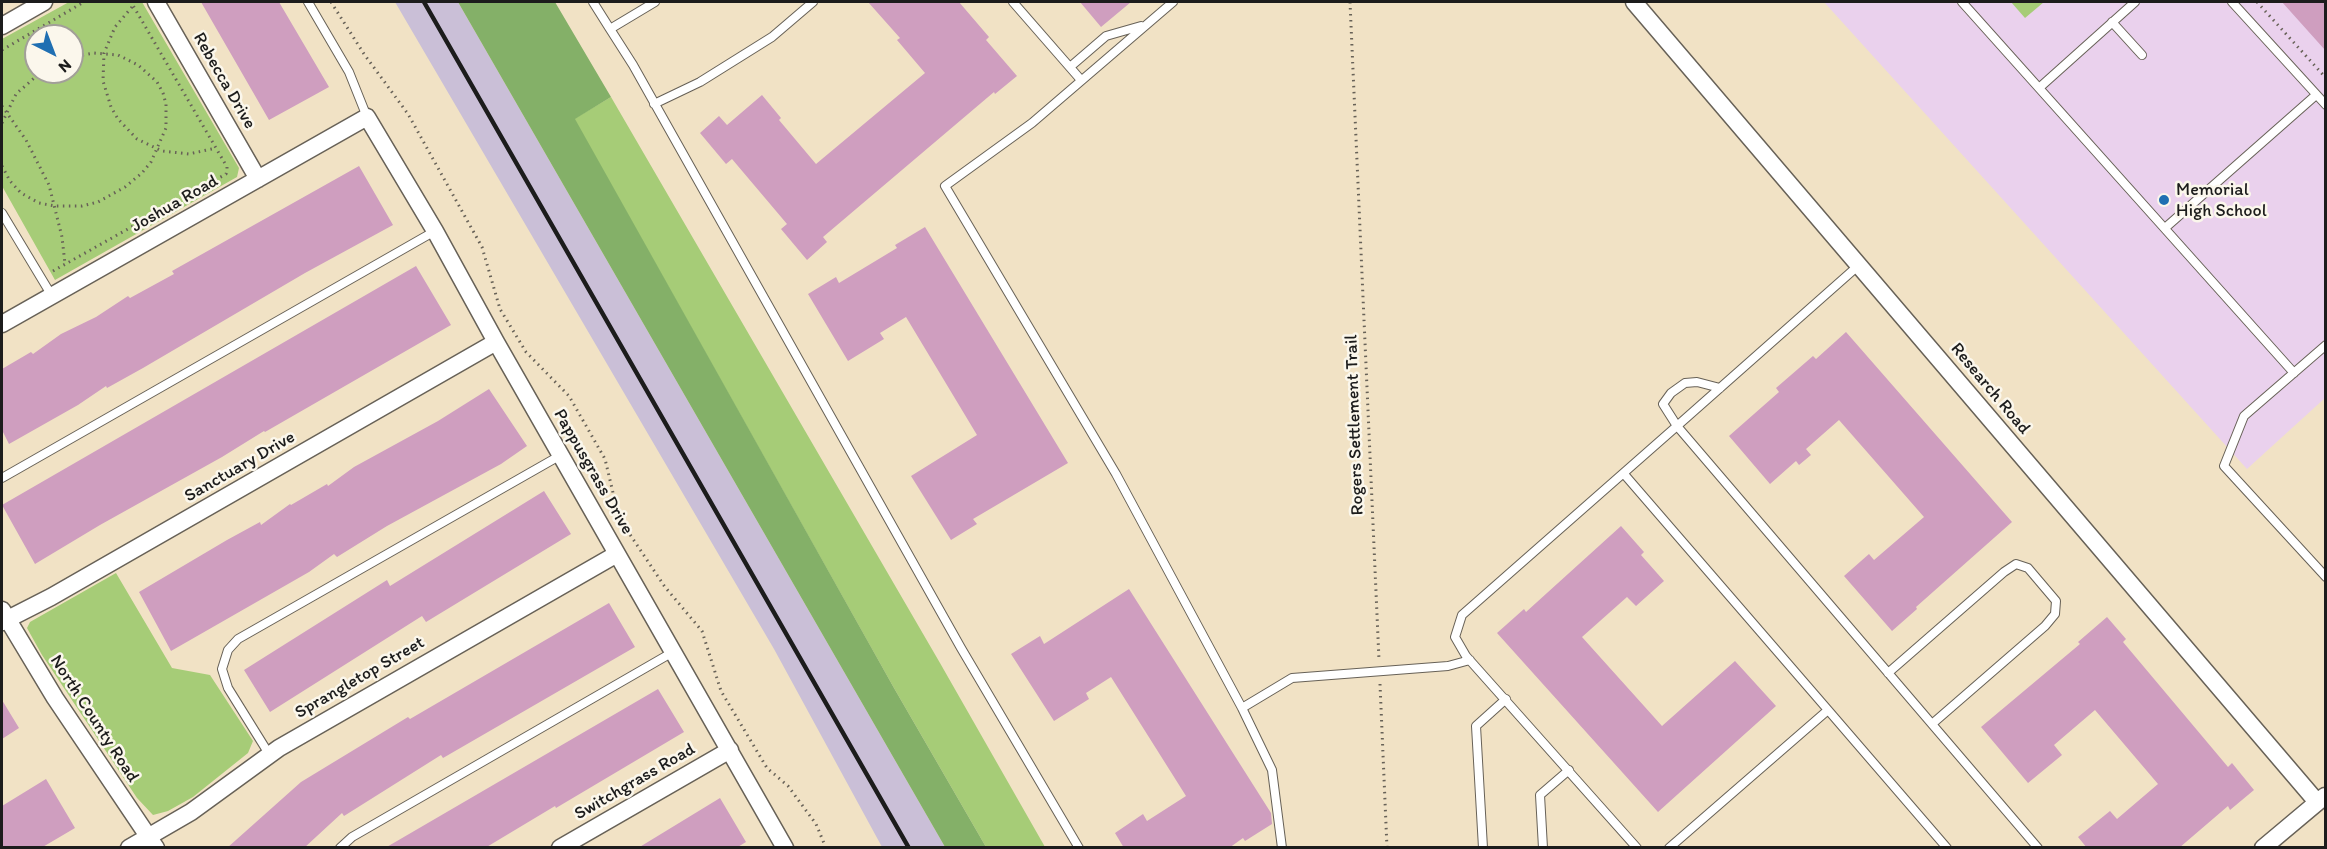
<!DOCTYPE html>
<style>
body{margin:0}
#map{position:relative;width:2327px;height:849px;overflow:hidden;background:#f1e2c5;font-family:Itim,sans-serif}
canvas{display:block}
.frame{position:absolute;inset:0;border:3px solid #1c1c1c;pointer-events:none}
.north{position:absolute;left:24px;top:24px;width:60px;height:60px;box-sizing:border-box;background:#fbf7ec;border:2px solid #a29f99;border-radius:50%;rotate:138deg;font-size:16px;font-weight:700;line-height:24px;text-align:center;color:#1c1c1c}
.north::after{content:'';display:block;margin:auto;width:21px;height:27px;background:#1f6fb2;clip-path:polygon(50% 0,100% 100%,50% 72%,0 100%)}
</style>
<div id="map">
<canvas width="2327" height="849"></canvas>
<div class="frame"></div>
<div class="north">N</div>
</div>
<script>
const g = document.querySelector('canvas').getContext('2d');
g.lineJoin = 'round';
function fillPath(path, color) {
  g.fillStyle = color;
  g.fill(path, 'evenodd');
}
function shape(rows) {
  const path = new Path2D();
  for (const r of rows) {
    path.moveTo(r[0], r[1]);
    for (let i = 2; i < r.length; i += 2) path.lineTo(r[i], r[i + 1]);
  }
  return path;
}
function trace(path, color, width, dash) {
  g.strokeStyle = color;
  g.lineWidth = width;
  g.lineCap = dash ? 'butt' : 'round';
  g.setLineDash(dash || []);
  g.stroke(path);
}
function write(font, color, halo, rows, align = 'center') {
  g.font = font + ' Itim,sans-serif';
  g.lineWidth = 5;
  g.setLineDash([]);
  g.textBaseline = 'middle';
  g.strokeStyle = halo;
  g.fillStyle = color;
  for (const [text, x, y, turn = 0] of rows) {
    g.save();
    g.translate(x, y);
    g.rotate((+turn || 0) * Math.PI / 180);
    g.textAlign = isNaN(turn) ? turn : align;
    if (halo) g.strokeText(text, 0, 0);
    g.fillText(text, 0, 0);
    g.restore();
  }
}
const built = shape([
 [1824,2,2325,2,2325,398,2247,469]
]);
const industrial = shape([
 [395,2,458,2,945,847,882,847,774,649]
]);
const green = shape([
 [69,2,142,2,239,168,237,177,55,280,2,186,2,39],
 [36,36,72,36,72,72,36,72],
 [2011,2,2010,2,2044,2,2025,18],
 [611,97,940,663,1045,847,986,847,894,688,574,119],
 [116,573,172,668,210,675,253,741,248,753,193,797,168,811,153,815,137,798,42,655,27,628,30,622]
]);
const forest = shape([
 [458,2,555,2,611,97,575,119,894,688,986,847,945,847]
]);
const building = shape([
 [201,2,279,2,329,87,269,120],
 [868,2,959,2,989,37,986,40,1017,76,995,94,994,92,823,237,827,242,807,260,781,229,787,224,732,159,726,164,700,133,719,116,727,125,762,95,781,118,779,120,816,164,925,73,897,40,900,38],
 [1080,2,1131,2,1101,27],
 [2282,2,2325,2,2325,50],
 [359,166,393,225,305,273,143,368,107,388,106,386,78,405,9,444,2,430,2,369,31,352,33,354,61,334,96,317,128,296,130,298,174,274,172,271],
 [925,227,1068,463,973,519,977,524,951,540,911,476,977,435,906,317,880,333,884,339,848,361,808,294,836,277,839,283,897,248,895,245],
 [416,266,451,325,265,432,264,431,222,457,100,525,35,564,2,505],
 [1846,332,2012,522,1916,607,1917,609,1892,631,1844,576,1869,554,1874,560,1924,517,1839,420,1806,449,1811,455,1799,465,1796,461,1770,484,1729,436,1779,392,1776,388,1813,356,1816,359],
 [489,389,527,446,501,464,387,526,337,557,334,554,309,572,171,651,139,592,227,540,260,522,261,525,290,504,291,505,327,484,328,486,354,467,438,421],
 [544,491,571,534,426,622,422,616,270,712,244,670,387,580,390,586],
 [1621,526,1644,552,1641,555,1664,581,1636,606,1627,597,1582,637,1662,726,1735,661,1776,706,1658,812,1497,633,1524,609,1526,612],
 [1129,589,1271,813,1272,824,1245,841,1243,838,1229,848,1124,848,1115,833,1143,814,1147,821,1186,796,1111,677,1086,693,1089,699,1054,721,1011,654,1040,636,1044,644],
 [609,603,635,647,443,758,441,755,344,816,342,813,304,848,227,848,301,782,408,717,410,719],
 [2107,617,2126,639,2123,642,2228,767,2232,763,2254,790,2230,810,2228,806,2179,848,2087,848,2078,837,2110,811,2117,819,2158,784,2095,710,2054,745,2062,755,2028,783,1981,727,2080,644,2078,642],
 [658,689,684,732,556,808,555,806,485,848,385,848],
 [2,700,19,728,2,739],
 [46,779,75,828,41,848,2,848,2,806],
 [720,798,746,842,736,848,638,848]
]);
const path = shape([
 [331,2,364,54,408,114,482,247,500,309,526,352,569,396,605,459,619,518,665,587,702,631,721,691,767,768,788,786,816,824,826,848],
 [1350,2,1379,660],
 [2257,2,2326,78],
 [132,7,115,27,104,53,103,81,111,107,118,119,137,139,162,151,189,154,216,148],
 [2,50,84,2],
 [2,106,26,140,49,185,62,237,65,264],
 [2,123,16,94,41,72],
 [2,166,10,181,21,193,39,203,55,206,82,206,98,202,125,187,142,173,151,162,166,128,166,104,163,93,157,82,138,65,118,55,94,53,72,57],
 [53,271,226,174,227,171,227,167,131,2],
 [1380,684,1387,848]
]);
const lane = shape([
 [308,2,349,72,367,117],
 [593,2,610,29,655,2],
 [1013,2,1081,80],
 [1173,2,1032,123,945,186,1116,474,1242,708,1272,770,1282,848],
 [1962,2,2294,373],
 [2232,2,2326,105],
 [2112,22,2142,55],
 [610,29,633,65,961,648,1079,848],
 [1070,67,1106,36,1141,26],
 [2039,88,2135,2],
 [654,104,700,82,772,37,813,2],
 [2,213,52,296],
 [2165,228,2316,95],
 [1859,265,1677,426,2038,848],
 [2326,345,2244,416,2224,466,2326,577],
 [1624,474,1828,710,1669,848],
 [2,478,435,231],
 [1888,673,2004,572,2016,564,2028,568,2056,601,2055,614,2045,626,1932,724],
 [1242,708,1292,678,1448,666,1470,660],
 [1828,710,1947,848],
 [269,754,228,688,222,669,228,650,238,639,561,455],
 [340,848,352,837,673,652],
 [1483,848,1476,726,1506,699],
 [1543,848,1540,795,1569,770],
 [1637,848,1466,656,1455,637,1462,615,1677,426,1663,404,1671,393,1685,383,1697,382,1720,388]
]);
const street = shape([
 [156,2,258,179],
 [1634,2,2317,802],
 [2,26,44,2],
 [2,324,367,117,435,231,496,342,785,848],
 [2,610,55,698,156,848],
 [2,622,51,597,496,342],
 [129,848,191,812,279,748,617,554],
 [560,848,730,750],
 [2263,848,2325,796]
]);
const rail = shape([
 [424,2,909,848]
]);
const markers = [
 [2164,200,6,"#1f6fb2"]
];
const streetNames = [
 ["Rebecca Drive",224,81,60],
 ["Joshua Road",175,204,-30],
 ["Research Road",1990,389,50],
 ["Rogers Settlement Trail",1355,425,-92],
 ["Sanctuary Drive",240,467,-30],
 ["Pappusgrass Drive",593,472,60],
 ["Sprangletop Street",360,678,-30],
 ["North County Road",94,719,57],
 ["Switchgrass Road",635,782,-30]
];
const poiNames = [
 ["Memorial",2176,190],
 ["High School",2176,211]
];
fillPath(built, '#ead1ed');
fillPath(industrial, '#cabfd7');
fillPath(green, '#a6cc77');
fillPath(forest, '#84b068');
fillPath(building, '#cf9ebf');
trace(lane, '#676157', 10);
trace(street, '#676157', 19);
trace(path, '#676157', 3, [1.5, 4.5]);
trace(lane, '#fff', 8);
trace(street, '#fff', 16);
trace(rail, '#1c1c1c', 4.5);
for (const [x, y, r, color] of markers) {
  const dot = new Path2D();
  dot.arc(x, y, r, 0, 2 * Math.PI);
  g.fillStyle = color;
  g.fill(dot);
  trace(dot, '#fbf7ec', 2);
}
write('18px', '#1c1c1c', '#fbf7ec', streetNames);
write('18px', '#1c1c1c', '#fbf7ec', poiNames, 'left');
</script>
